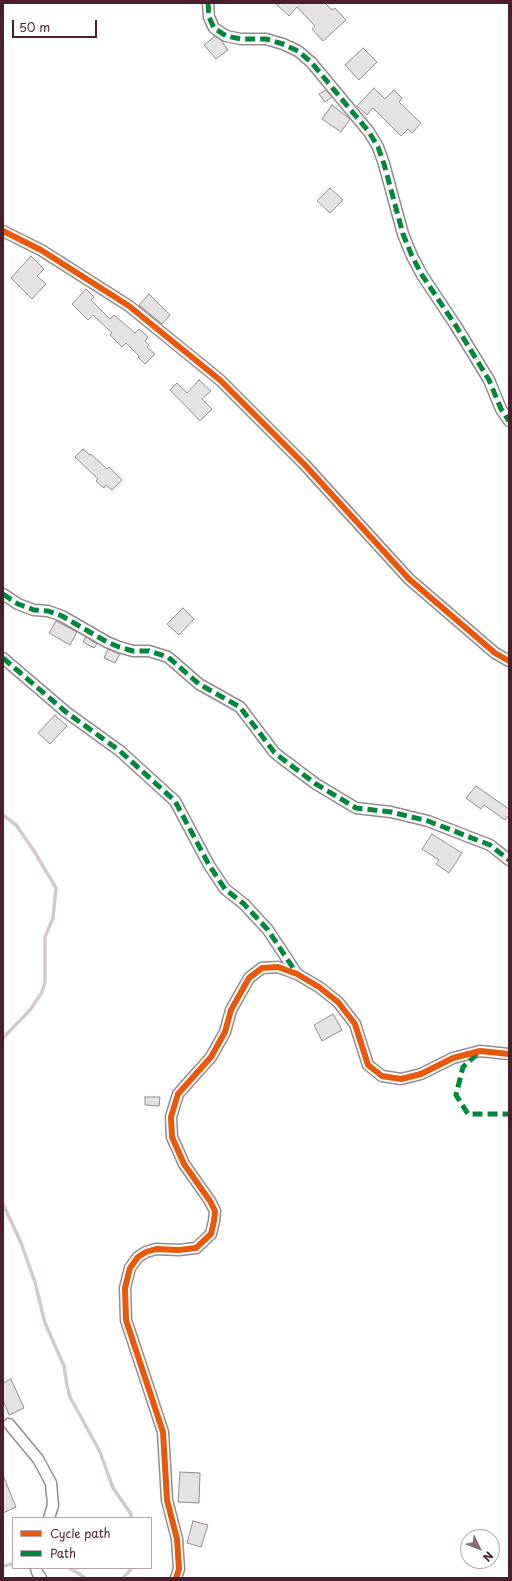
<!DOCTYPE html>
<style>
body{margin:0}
#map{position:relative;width:512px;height:1581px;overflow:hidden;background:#fff;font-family:"Playpen Sans",sans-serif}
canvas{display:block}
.frame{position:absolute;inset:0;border:4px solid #4a1f2b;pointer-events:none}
.legend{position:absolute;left:12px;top:1517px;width:140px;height:52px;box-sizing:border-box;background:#fff;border:1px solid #b7a5aa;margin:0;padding:5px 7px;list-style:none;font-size:12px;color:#4a1f2b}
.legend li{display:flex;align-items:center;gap:8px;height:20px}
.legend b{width:20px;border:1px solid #b7a5aa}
.north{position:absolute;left:460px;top:1529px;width:40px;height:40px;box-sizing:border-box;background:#fff;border:1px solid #b7a5aa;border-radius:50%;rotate:133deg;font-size:11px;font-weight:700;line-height:16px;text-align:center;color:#4a1f2b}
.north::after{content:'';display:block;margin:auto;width:14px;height:18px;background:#896d75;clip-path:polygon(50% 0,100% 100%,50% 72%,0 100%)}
.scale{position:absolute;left:12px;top:20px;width:85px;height:18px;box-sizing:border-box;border:2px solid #4a1f2b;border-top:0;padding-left:5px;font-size:12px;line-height:14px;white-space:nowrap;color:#4a1f2b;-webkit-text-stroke:3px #fff;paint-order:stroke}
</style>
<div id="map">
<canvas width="512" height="1581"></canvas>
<div class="frame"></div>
<ul class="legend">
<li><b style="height:5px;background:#e8590c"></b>Cycle path</li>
<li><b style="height:5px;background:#00873e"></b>Path</li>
</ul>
<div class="north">N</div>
<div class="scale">50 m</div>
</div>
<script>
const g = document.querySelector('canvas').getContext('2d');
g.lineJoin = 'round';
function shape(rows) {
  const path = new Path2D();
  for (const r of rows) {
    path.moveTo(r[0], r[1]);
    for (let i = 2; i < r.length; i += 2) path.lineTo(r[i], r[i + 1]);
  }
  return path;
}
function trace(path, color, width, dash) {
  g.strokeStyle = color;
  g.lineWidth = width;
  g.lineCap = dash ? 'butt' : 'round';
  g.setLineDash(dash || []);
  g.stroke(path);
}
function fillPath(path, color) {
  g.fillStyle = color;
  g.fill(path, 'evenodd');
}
const stream = shape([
 [3,815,16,825,34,851,56,888,53,918,45,937,45,982,42,992,30,1010,3,1038],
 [3,1204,21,1243,35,1282,45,1323,64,1366,67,1386,70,1397,100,1452,113,1488,131,1514,131,1518],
 [3,1566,13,1564],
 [70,1568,85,1578],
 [123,1578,132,1568]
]);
const building = shape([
 [275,3,325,3,332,10,335,8,346,20,323,41,312,29,315,26,297,7,289,16,275,3],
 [215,36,221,40,228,50,216,59,204,45,215,36],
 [363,48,377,62,359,80,345,65,363,48],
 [374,88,385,99,394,90,402,98,399,102,421,123,412,133,408,129,401,136,373,108,367,115,357,106,374,88],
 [326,90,332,97,325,102,319,94,326,90],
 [332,105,350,119,341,132,322,119,332,105],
 [330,188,343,200,330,213,317,201,330,188],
 [31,256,44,269,37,276,46,284,32,299,11,278,31,256],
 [86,289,94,297,91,300,110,319,114,315,135,333,139,329,148,337,145,341,149,345,147,347,155,354,145,364,138,357,139,356,126,343,122,347,110,335,112,333,93,315,88,320,72,304,86,289],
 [149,294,170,315,162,324,139,305,149,294],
 [199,380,211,391,202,399,212,409,200,421,170,390,177,383,187,393,199,380],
 [83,449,90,455,91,454,107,469,109,467,122,480,112,490,106,485,104,488,96,481,98,479,75,457,83,449],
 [183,608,194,619,179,635,167,624,183,608],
 [56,621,77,632,70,645,49,633,56,621],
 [86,637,97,644,94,648,83,642,86,637],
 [108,649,120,654,115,663,104,658,108,649],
 [55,715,67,726,50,744,38,733,55,715],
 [476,786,509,809,509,815,505,820,484,805,481,809,466,798,476,786],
 [432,834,462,853,449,873,436,864,439,860,422,849,432,834],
 [333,1014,342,1030,322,1041,314,1025,333,1014],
 [145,1097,160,1097,159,1106,145,1105,145,1097],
 [11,1379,24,1408,9,1415,3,1400,3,1383,11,1379],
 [180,1472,200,1473,199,1503,178,1502,180,1472],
 [3,1475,16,1507,3,1513,3,1475],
 [193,1521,208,1525,201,1547,187,1543,193,1521]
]);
const street = shape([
 [208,3,209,17,214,28,226,36,241,39,266,39,283,44,298,51,311,62,369,132,378,147,384,164,403,234,412,256,422,275,456,326,489,380,501,409,509,421],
 [3,231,41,250,129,306,220,380,304,464,409,579,495,653,509,661],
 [3,594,18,604,34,610,48,611,62,616,107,642,119,647,133,651,149,651,168,657,199,684,240,707,274,752,280,757,316,784,356,808,391,812,428,821,490,845,509,860],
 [3,658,66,712,120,751,175,801,209,865,225,889,244,904,268,930,297,974],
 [9,1424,38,1459,51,1483,53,1505,49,1518],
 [36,1568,37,1572,41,1578],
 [176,1578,179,1569,177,1539,167,1500,163,1432,126,1320,125,1288,130,1268,138,1257,146,1252,156,1249,179,1250,196,1248,211,1234,214,1221,215,1211,210,1201,184,1164,172,1137,171,1117,178,1094,211,1057,225,1032,231,1010,249,978,262,968,278,967,297,974,319,987,338,1002,355,1024,368,1065,382,1076,401,1079,421,1074,453,1058,480,1051,509,1054]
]);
const quiet = shape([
 [208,3,209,17,214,28,226,36,241,39,266,39,283,44,298,51,311,62,369,132,378,147,384,164,403,234,412,256,422,275,456,326,489,380,501,409,509,421],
 [3,594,18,604,34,610,48,611,62,616,107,642,119,647,133,651,149,651,168,657,199,684,240,707,274,752,280,757,316,784,356,808,391,812,428,821,490,845,509,860],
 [3,658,66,712,120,751,175,801,209,865,225,889,244,904,268,930,297,974],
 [477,1054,463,1067,456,1095,468,1114,509,1114]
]);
const cycleway = shape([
 [3,231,41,250,129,306,220,380,304,464,409,579,495,653,509,661],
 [176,1578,179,1569,177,1539,167,1500,163,1432,126,1320,125,1288,130,1268,138,1257,146,1252,156,1249,179,1250,196,1248,211,1234,214,1221,215,1211,210,1201,184,1164,172,1137,171,1117,178,1094,211,1057,225,1032,231,1010,249,978,262,968,278,967,297,974,319,987,338,1002,355,1024,368,1065,382,1076,401,1079,421,1074,453,1058,480,1051,509,1054]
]);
trace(stream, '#d4cacc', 3.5);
fillPath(building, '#e4e2e3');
trace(building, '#948c8e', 1);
trace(street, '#948c8e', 13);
trace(street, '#fff', 10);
trace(quiet, '#00873e', 5, [10, 5]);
trace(cycleway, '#e8590c', 6);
</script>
